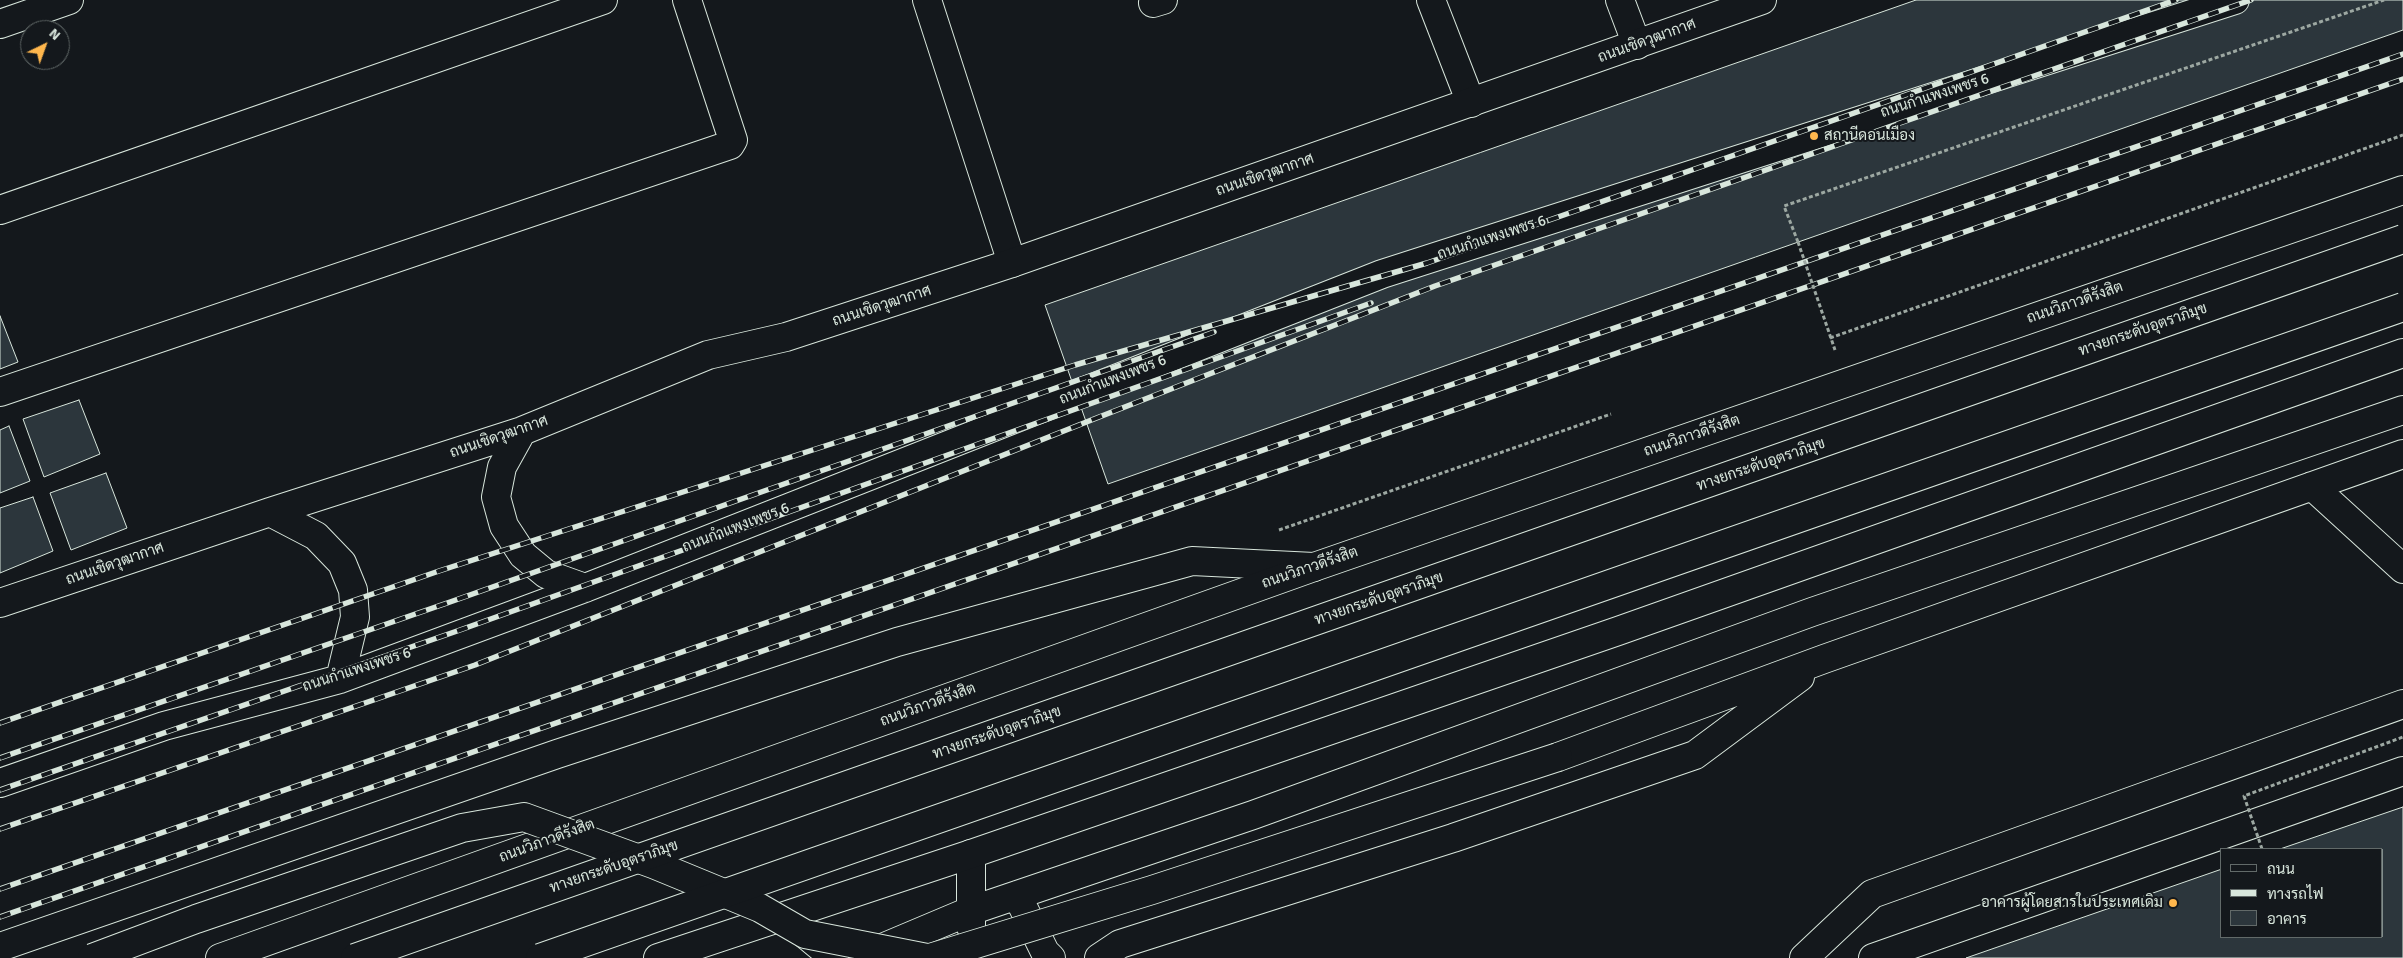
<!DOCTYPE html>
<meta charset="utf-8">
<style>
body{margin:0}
#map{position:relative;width:2403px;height:958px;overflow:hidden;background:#14181c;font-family:Signika,Sarabun,sans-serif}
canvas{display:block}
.legend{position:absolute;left:2220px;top:848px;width:162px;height:90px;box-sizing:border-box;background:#14181c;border:1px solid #626a69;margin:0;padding:6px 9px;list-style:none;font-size:15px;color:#d8e6dc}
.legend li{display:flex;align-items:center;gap:10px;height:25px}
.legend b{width:25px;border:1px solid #626a69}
.north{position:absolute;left:20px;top:20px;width:50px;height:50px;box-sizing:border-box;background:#14181c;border:1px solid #626a69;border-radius:50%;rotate:42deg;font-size:14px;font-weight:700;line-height:20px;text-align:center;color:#d8e6dc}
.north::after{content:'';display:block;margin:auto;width:18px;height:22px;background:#ffb74d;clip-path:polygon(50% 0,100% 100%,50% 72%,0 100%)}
</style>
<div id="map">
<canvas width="2403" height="958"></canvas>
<ul class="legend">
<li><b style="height:6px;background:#14181c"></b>ถนน</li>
<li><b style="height:6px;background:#d8e6dc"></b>ทางรถไฟ</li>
<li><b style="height:14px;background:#2c363c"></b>อาคาร</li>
</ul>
<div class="north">N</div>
</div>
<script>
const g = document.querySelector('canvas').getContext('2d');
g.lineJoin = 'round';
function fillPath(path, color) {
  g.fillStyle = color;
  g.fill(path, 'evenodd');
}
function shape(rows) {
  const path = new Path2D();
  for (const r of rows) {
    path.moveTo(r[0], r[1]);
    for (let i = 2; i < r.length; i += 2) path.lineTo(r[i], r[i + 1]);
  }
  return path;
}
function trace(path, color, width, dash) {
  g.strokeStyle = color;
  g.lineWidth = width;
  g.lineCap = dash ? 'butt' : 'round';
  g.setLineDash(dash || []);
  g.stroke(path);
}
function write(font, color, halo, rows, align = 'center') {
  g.font = font + ' Signika,Sarabun,sans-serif';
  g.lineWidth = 4;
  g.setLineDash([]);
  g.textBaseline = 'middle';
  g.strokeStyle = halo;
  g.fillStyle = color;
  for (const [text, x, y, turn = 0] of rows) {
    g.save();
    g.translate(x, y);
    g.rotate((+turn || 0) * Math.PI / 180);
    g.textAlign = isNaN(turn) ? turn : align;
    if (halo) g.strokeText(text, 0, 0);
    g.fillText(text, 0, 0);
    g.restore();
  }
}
const building = shape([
 [1916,0,2403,0,2403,30,1108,484,1045,305,1916,0],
 [0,316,18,362,0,369,0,316],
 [79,400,100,454,44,477,23,419,79,400],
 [9,426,30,481,0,493,0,430,9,426],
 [106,473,127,528,71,550,50,493,106,473],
 [33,497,53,551,0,573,0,508,33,497],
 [2403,807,2403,958,1966,958,2222,869,2222,937,2382,937,2382,849,2280,849,2403,807]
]);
const path = shape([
 [1798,242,1784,206,2384,0],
 [1830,338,2403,135],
 [1279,530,1611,414]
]);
const minor = shape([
 [927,0,1012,263],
 [1431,0,1471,103],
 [1620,0,1637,45],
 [1153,3,1163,0],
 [0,24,69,0],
 [0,210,603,0],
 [0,392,730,145,733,140,687,0],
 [2312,486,2403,569],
 [1558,757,1824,659,2403,454],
 [1017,895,1045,952,1051,958],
 [971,927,971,854],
 [805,934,834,958],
 [868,954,970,911,1253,815,1812,612,2403,410],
 [1099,958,1120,944,1453,838,1695,755,1800,677],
 [1804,958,1872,894,2403,704],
 [1873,958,2403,771]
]);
const major = shape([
 [522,431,502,467,496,497,504,526,523,555,546,574,585,588],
 [270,512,316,536,342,563,353,590,355,617,340,679],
 [0,603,270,512,522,431,708,355,786,337,1012,263,1762,0],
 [0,783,164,726,340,679,585,588,1382,274,2235,0],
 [0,947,557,754,897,642,1192,561,1314,567]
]);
const highway = shape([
 [220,958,1314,567,2403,190],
 [658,958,971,854,1618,631,2403,353]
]);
const rail = shape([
 [0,723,439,571,1075,365,1427,263,2176,0],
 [0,758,450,602,1214,332],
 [0,790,460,630,1371,303],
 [0,829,475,665,1094,419,1435,286,2251,0],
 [0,889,2403,54],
 [0,917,2403,79]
]);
const pathBridge = shape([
 [1798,242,1835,350],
 [2262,849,2244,796,2403,737]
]);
const minorBridge = shape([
 [92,958,196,919,462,828,524,817,653,864,760,908,805,934,927,958],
 [930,958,1152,890,1558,757]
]);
const highwayBridge = shape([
 [355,958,2403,239],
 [540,958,2403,307]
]);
const markers = [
 [1814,136,5,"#ffb74d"],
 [2173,903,5,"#ffb74d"]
];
const streetNames = [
 ["ถนนเชิดวุฒากาศ",1647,41,-20],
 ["ถนนกำแพงเพชร 6",1935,96,-18],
 ["ถนนเชิดวุฒากาศ",1265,175,-19],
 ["ถนนกำแพงเพชร 6",1492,238,-18],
 ["ถนนวิภาวดีรังสิต",2075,303,-19],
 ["ถนนเชิดวุฒากาศ",882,306,-18],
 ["ทางยกระดับอุตราภิมุข",2143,330,-19],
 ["ถนนกำแพงเพชร 6",1113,380,-21],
 ["ถนนวิภาวดีรังสิต",1692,436,-19],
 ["ถนนเชิดวุฒากาศ",499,437,-19],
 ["ทางยกระดับอุตราภิมุข",1761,465,-19],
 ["ถนนกำแพงเพชร 6",736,528,-21],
 ["ถนนเชิดวุฒากาศ",115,564,-19],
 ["ถนนวิภาวดีรังสิต",1310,568,-19],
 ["ทางยกระดับอุตราภิมุข",1379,599,-19],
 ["ถนนกำแพงเพชร 6",357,670,-18],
 ["ถนนวิภาวดีรังสิต",928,705,-20],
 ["ทางยกระดับอุตราภิมุข",997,733,-19],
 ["ถนนวิภาวดีรังสิต",547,841,-20],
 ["ทางยกระดับอุตราภิมุข",614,867,-19]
];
const poiNames = [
 ["สถานีดอนเมือง",1824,136],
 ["อาคารผู้โดยสารในประเทศเดิม",2163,903,"right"]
];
fillPath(building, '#2c363c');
trace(building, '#d8e6dc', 1);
trace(minor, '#d8e6dc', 30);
trace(major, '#d8e6dc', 30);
trace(highway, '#d8e6dc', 30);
trace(path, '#9da8a2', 3, [4, 2.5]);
trace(minor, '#14181c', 28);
trace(major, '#14181c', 28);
trace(highway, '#14181c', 28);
trace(rail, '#d8e6dc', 5.5);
trace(rail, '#14181c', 4, [11]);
trace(minorBridge, '#d8e6dc', 30, []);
trace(highwayBridge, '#d8e6dc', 30, []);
trace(pathBridge, '#9da8a2', 3, [4, 2.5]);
trace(minorBridge, '#14181c', 28);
trace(highwayBridge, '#14181c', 28);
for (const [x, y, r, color] of markers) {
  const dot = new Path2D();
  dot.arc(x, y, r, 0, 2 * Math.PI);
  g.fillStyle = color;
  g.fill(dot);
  trace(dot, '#14181c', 2);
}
write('15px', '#d8e6dc', '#14181c', streetNames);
write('15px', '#d8e6dc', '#14181c', poiNames, 'left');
</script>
